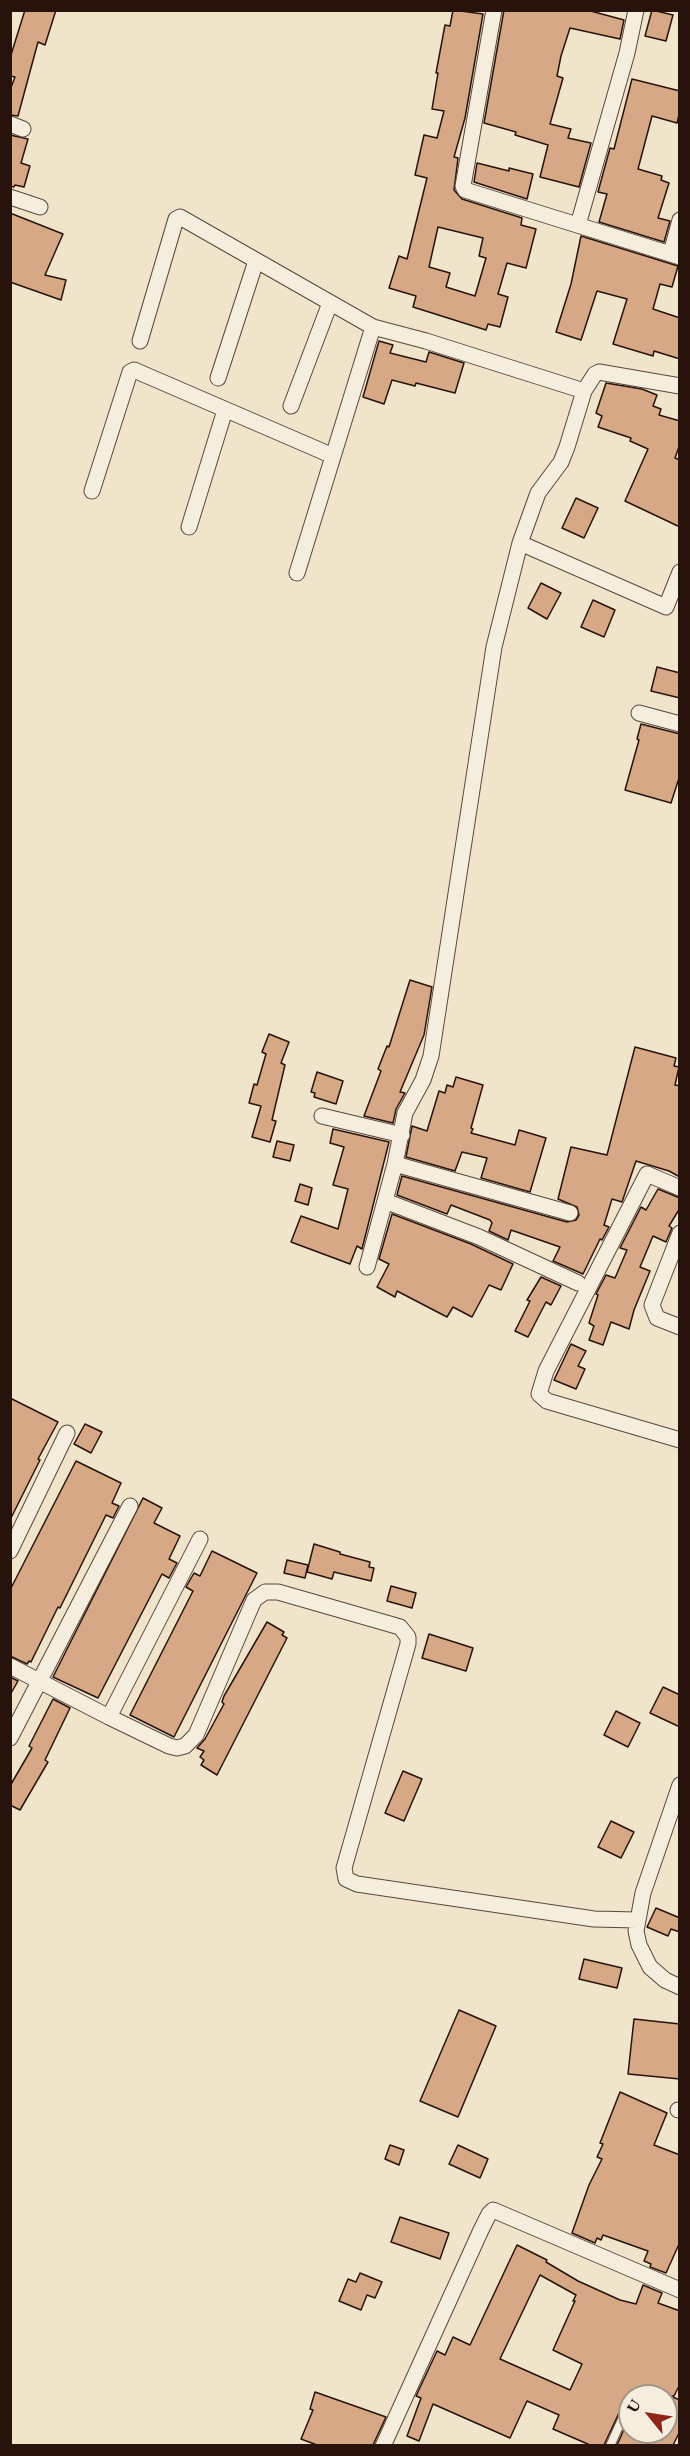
<!DOCTYPE html>
<style>
body{margin:0}
#map{position:relative;width:690px;height:2456px;overflow:hidden;background:#f0e4ca;font-family:"EB Garamond",serif}
canvas{display:block}
.frame{position:absolute;inset:0;border:12px solid #27130b;pointer-events:none}
.north{position:absolute;left:618px;top:2384px;width:60px;height:60px;box-sizing:border-box;background:#f5eddd;border:2px solid #a39689;border-radius:50%;rotate:300deg;font-size:16px;font-weight:700;line-height:24px;text-align:center;color:#27130b}
.north::after{content:'';display:block;margin:auto;width:21px;height:27px;background:#8f2418;clip-path:polygon(50% 0,100% 100%,50% 72%,0 100%)}
</style>
<div id="map">
<canvas width="690" height="2456"></canvas>
<div class="frame"></div>
<div class="north">U</div>
</div>
<script>
const g = document.querySelector('canvas').getContext('2d');
g.lineJoin = 'round';
function fillPath(path, color) {
  g.fillStyle = color;
  g.fill(path, 'evenodd');
}
function shape(rows) {
  const path = new Path2D();
  for (const r of rows) {
    path.moveTo(r[0], r[1]);
    for (let i = 2; i < r.length; i += 2) path.lineTo(r[i], r[i + 1]);
  }
  return path;
}
function trace(path, color, width, dash) {
  g.strokeStyle = color;
  g.lineWidth = width;
  g.lineCap = dash ? 'butt' : 'round';
  g.setLineDash(dash || []);
  g.stroke(path);
}
const building = shape([
 [25,10,56,10,45,45,38,42,18,116,10,115,10,90,15,77,10,76,10,58,25,10],
 [453,10,483,14,465,118,454,157,458,158,454,190,462,199,522,218,521,225,536,229,526,268,507,263,498,294,508,297,500,327,488,324,486,330,413,307,416,296,389,288,399,256,407,259,427,178,415,175,424,135,437,138,444,111,432,109,438,73,436,73,445,25,450,26,453,10],
 [438,227,483,238,479,256,486,258,475,296,446,287,450,273,429,267,438,227],
 [504,10,587,10,624,20,620,39,570,28,561,56,557,76,563,78,550,124,571,129,568,138,591,143,579,187,540,177,548,145,515,135,516,132,484,123,504,10],
 [652,10,673,15,666,41,645,36,652,10],
 [632,79,680,91,680,111,677,123,652,116,638,169,662,176,661,180,669,183,658,218,670,221,664,242,599,222,607,194,598,192,610,148,614,149,632,79],
 [10,135,28,139,21,163,30,166,24,187,15,185,14,187,10,186,10,135],
 [477,163,509,171,509,168,533,174,527,199,474,182,477,163],
 [10,213,63,234,45,275,66,280,61,300,10,282,10,213],
 [581,236,678,266,672,287,660,284,653,309,680,318,680,359,654,351,653,356,613,344,627,299,597,291,581,340,556,332,571,284,581,236],
 [379,341,393,345,390,353,426,362,429,352,464,363,455,393,416,383,415,386,392,380,384,404,363,397,379,341],
 [606,383,642,389,657,395,653,406,661,409,659,415,680,421,680,444,675,458,680,460,680,527,625,501,648,449,630,441,631,438,598,427,602,416,596,413,606,383],
 [576,498,598,508,584,538,562,528,576,498],
 [541,583,561,593,547,619,528,608,541,583],
 [593,600,615,610,604,637,581,627,593,600],
 [657,667,680,673,680,698,651,691,657,667],
 [641,724,680,734,680,775,671,803,625,790,639,740,637,739,641,724],
 [410,980,432,987,424,1035,400,1092,405,1093,396,1109,393,1123,364,1116,381,1071,378,1069,387,1046,389,1047,410,980],
 [269,1034,289,1042,281,1063,285,1065,272,1120,276,1121,270,1142,252,1137,261,1106,249,1103,254,1084,257,1085,266,1054,262,1052,269,1034],
 [635,1047,676,1058,674,1066,679,1067,675,1085,680,1086,680,1177,669,1171,636,1161,622,1202,612,1199,604,1225,609,1227,602,1240,600,1239,583,1274,553,1261,560,1247,511,1230,508,1240,489,1231,492,1223,490,1220,451,1205,447,1214,397,1195,402,1176,567,1222,576,1220,579,1215,577,1207,558,1199,571,1147,607,1155,635,1047],
 [317,1072,343,1081,336,1104,314,1097,315,1093,311,1092,317,1072],
 [456,1077,483,1085,471,1128,473,1129,471,1133,515,1145,519,1130,546,1138,530,1192,481,1178,487,1158,462,1152,455,1171,406,1157,412,1126,427,1131,439,1091,445,1093,447,1085,453,1087,456,1077],
 [333,1129,389,1142,362,1249,357,1246,350,1264,291,1242,301,1216,338,1229,348,1189,333,1185,344,1147,330,1143,333,1129],
 [277,1141,294,1145,290,1161,273,1157,277,1141],
 [300,1184,312,1188,308,1205,295,1201,300,1184],
 [658,1189,680,1198,680,1208,669,1226,672,1228,666,1242,653,1236,640,1267,650,1271,634,1310,629,1329,611,1322,603,1345,589,1340,594,1326,589,1323,598,1295,596,1294,606,1275,615,1278,627,1250,620,1248,641,1207,646,1210,658,1189],
 [392,1214,471,1244,513,1264,501,1290,489,1285,472,1317,453,1307,447,1317,397,1291,395,1297,377,1287,389,1264,379,1259,392,1214],
 [541,1277,561,1286,551,1305,546,1302,528,1337,515,1331,530,1301,527,1300,541,1277],
 [571,1344,586,1351,578,1366,585,1369,576,1389,554,1380,571,1344],
 [10,1398,58,1422,38,1459,40,1460,10,1520,10,1398],
 [85,1424,102,1432,91,1453,74,1444,85,1424],
 [76,1461,121,1483,112,1503,119,1506,113,1518,106,1515,60,1608,58,1607,31,1662,29,1661,27,1664,10,1656,10,1590,76,1461],
 [143,1498,162,1508,154,1523,180,1536,169,1559,177,1563,169,1578,162,1574,98,1698,53,1677,143,1498],
 [314,1544,340,1552,340,1554,370,1562,369,1567,374,1568,371,1581,334,1572,332,1579,307,1572,314,1544],
 [212,1551,257,1573,174,1737,130,1715,193,1591,186,1587,194,1573,200,1576,212,1551],
 [287,1560,308,1565,305,1578,284,1573,287,1560],
 [391,1586,416,1593,412,1608,387,1601,391,1586],
 [267,1622,284,1632,282,1635,287,1638,217,1775,201,1765,204,1760,200,1757,204,1751,197,1748,205,1739,224,1704,222,1702,224,1696,267,1622],
 [429,1634,473,1648,466,1671,422,1658,429,1634],
 [10,1677,18,1681,10,1695,10,1677],
 [663,1687,680,1695,680,1727,650,1713,663,1687],
 [53,1699,70,1708,45,1760,48,1762,20,1810,10,1805,10,1786,32,1748,29,1746,53,1699],
 [616,1711,640,1723,628,1747,604,1735,616,1711],
 [403,1771,422,1779,404,1821,385,1813,403,1771],
 [611,1821,634,1832,621,1858,598,1847,611,1821],
 [656,1908,680,1918,680,1932,671,1929,668,1936,647,1927,656,1908],
 [584,1959,622,1968,617,1988,579,1979,584,1959],
 [459,2010,496,2026,458,2117,420,2101,459,2010],
 [634,2019,680,2024,680,2079,628,2074,634,2019],
 [620,2092,667,2113,654,2145,680,2155,680,2242,666,2273,650,2267,651,2264,644,2261,648,2251,603,2235,601,2240,597,2238,595,2243,572,2233,589,2185,602,2159,597,2157,603,2144,600,2143,620,2092],
 [390,2145,404,2150,399,2165,385,2159,390,2145],
 [458,2145,488,2159,480,2178,449,2164,458,2145],
 [400,2217,449,2233,440,2259,391,2242,400,2217],
 [517,2245,547,2260,546,2262,578,2281,620,2300,636,2304,643,2285,662,2293,658,2303,680,2311,680,2384,674,2396,670,2396,680,2400,680,2431,673,2445,617,2445,630,2416,630,2432,666,2432,666,2396,630,2396,630,2398,625,2400,604,2445,590,2445,553,2429,559,2415,527,2401,510,2438,433,2404,419,2441,407,2436,421,2398,416,2396,437,2351,445,2355,453,2337,470,2345,517,2245],
 [540,2275,576,2295,573,2301,575,2301,553,2350,582,2364,570,2390,500,2359,540,2275],
 [360,2273,382,2282,375,2298,367,2295,361,2310,339,2301,348,2279,356,2282,360,2273],
 [315,2392,386,2417,373,2445,317,2445,301,2439,313,2410,310,2409,315,2392]
]);
const lane = shape([
 [610,2446,629,2404]
]);
const street = shape([
 [494,10,463,186,465,190,680,257],
 [10,124,23,129],
 [10,197,40,207],
 [578,225,627,53,636,10],
 [671,253,680,220],
 [140,341,176,219,180,217,373,327,426,341,584,391],
 [218,378,256,261],
 [291,406,330,303],
 [92,491,130,372,134,370,333,456],
 [189,527,225,410],
 [520,543,666,607,680,572],
 [297,573,373,327],
 [639,713,680,724],
 [322,1116,402,1135],
 [395,1164,570,1213],
 [680,1188,647,1174,546,1371,539,1394,547,1401,680,1440],
 [385,1201,479,1237,578,1283],
 [680,1233,652,1305,657,1318,680,1327],
 [367,1267,395,1164,405,1113,423,1080,431,1056,494,647,520,543,538,493,561,462,567,447,584,391,595,374,599,372,680,386],
 [10,1551,67,1433],
 [10,1666,109,1717,169,1746,177,1748,185,1746,196,1735,254,1600,265,1592,278,1592,400,1627,408,1637,408,1644,344,1868,346,1879,357,1884,594,1919,637,1920],
 [109,1717,200,1539],
 [10,1738,130,1506],
 [680,1785,643,1893,636,1931,639,1945,650,1967,665,1980,680,1987],
 [678,2110,680,2110],
 [383,2446,481,2230,489,2214,493,2210,680,2290]
]);
fillPath(building, '#d7a885');
trace(building, '#27130b', 1.5);
trace(lane, '#59473b', 10);
trace(street, '#59473b', 17);
trace(lane, '#f5eddd', 8);
trace(street, '#f5eddd', 15);
</script>
